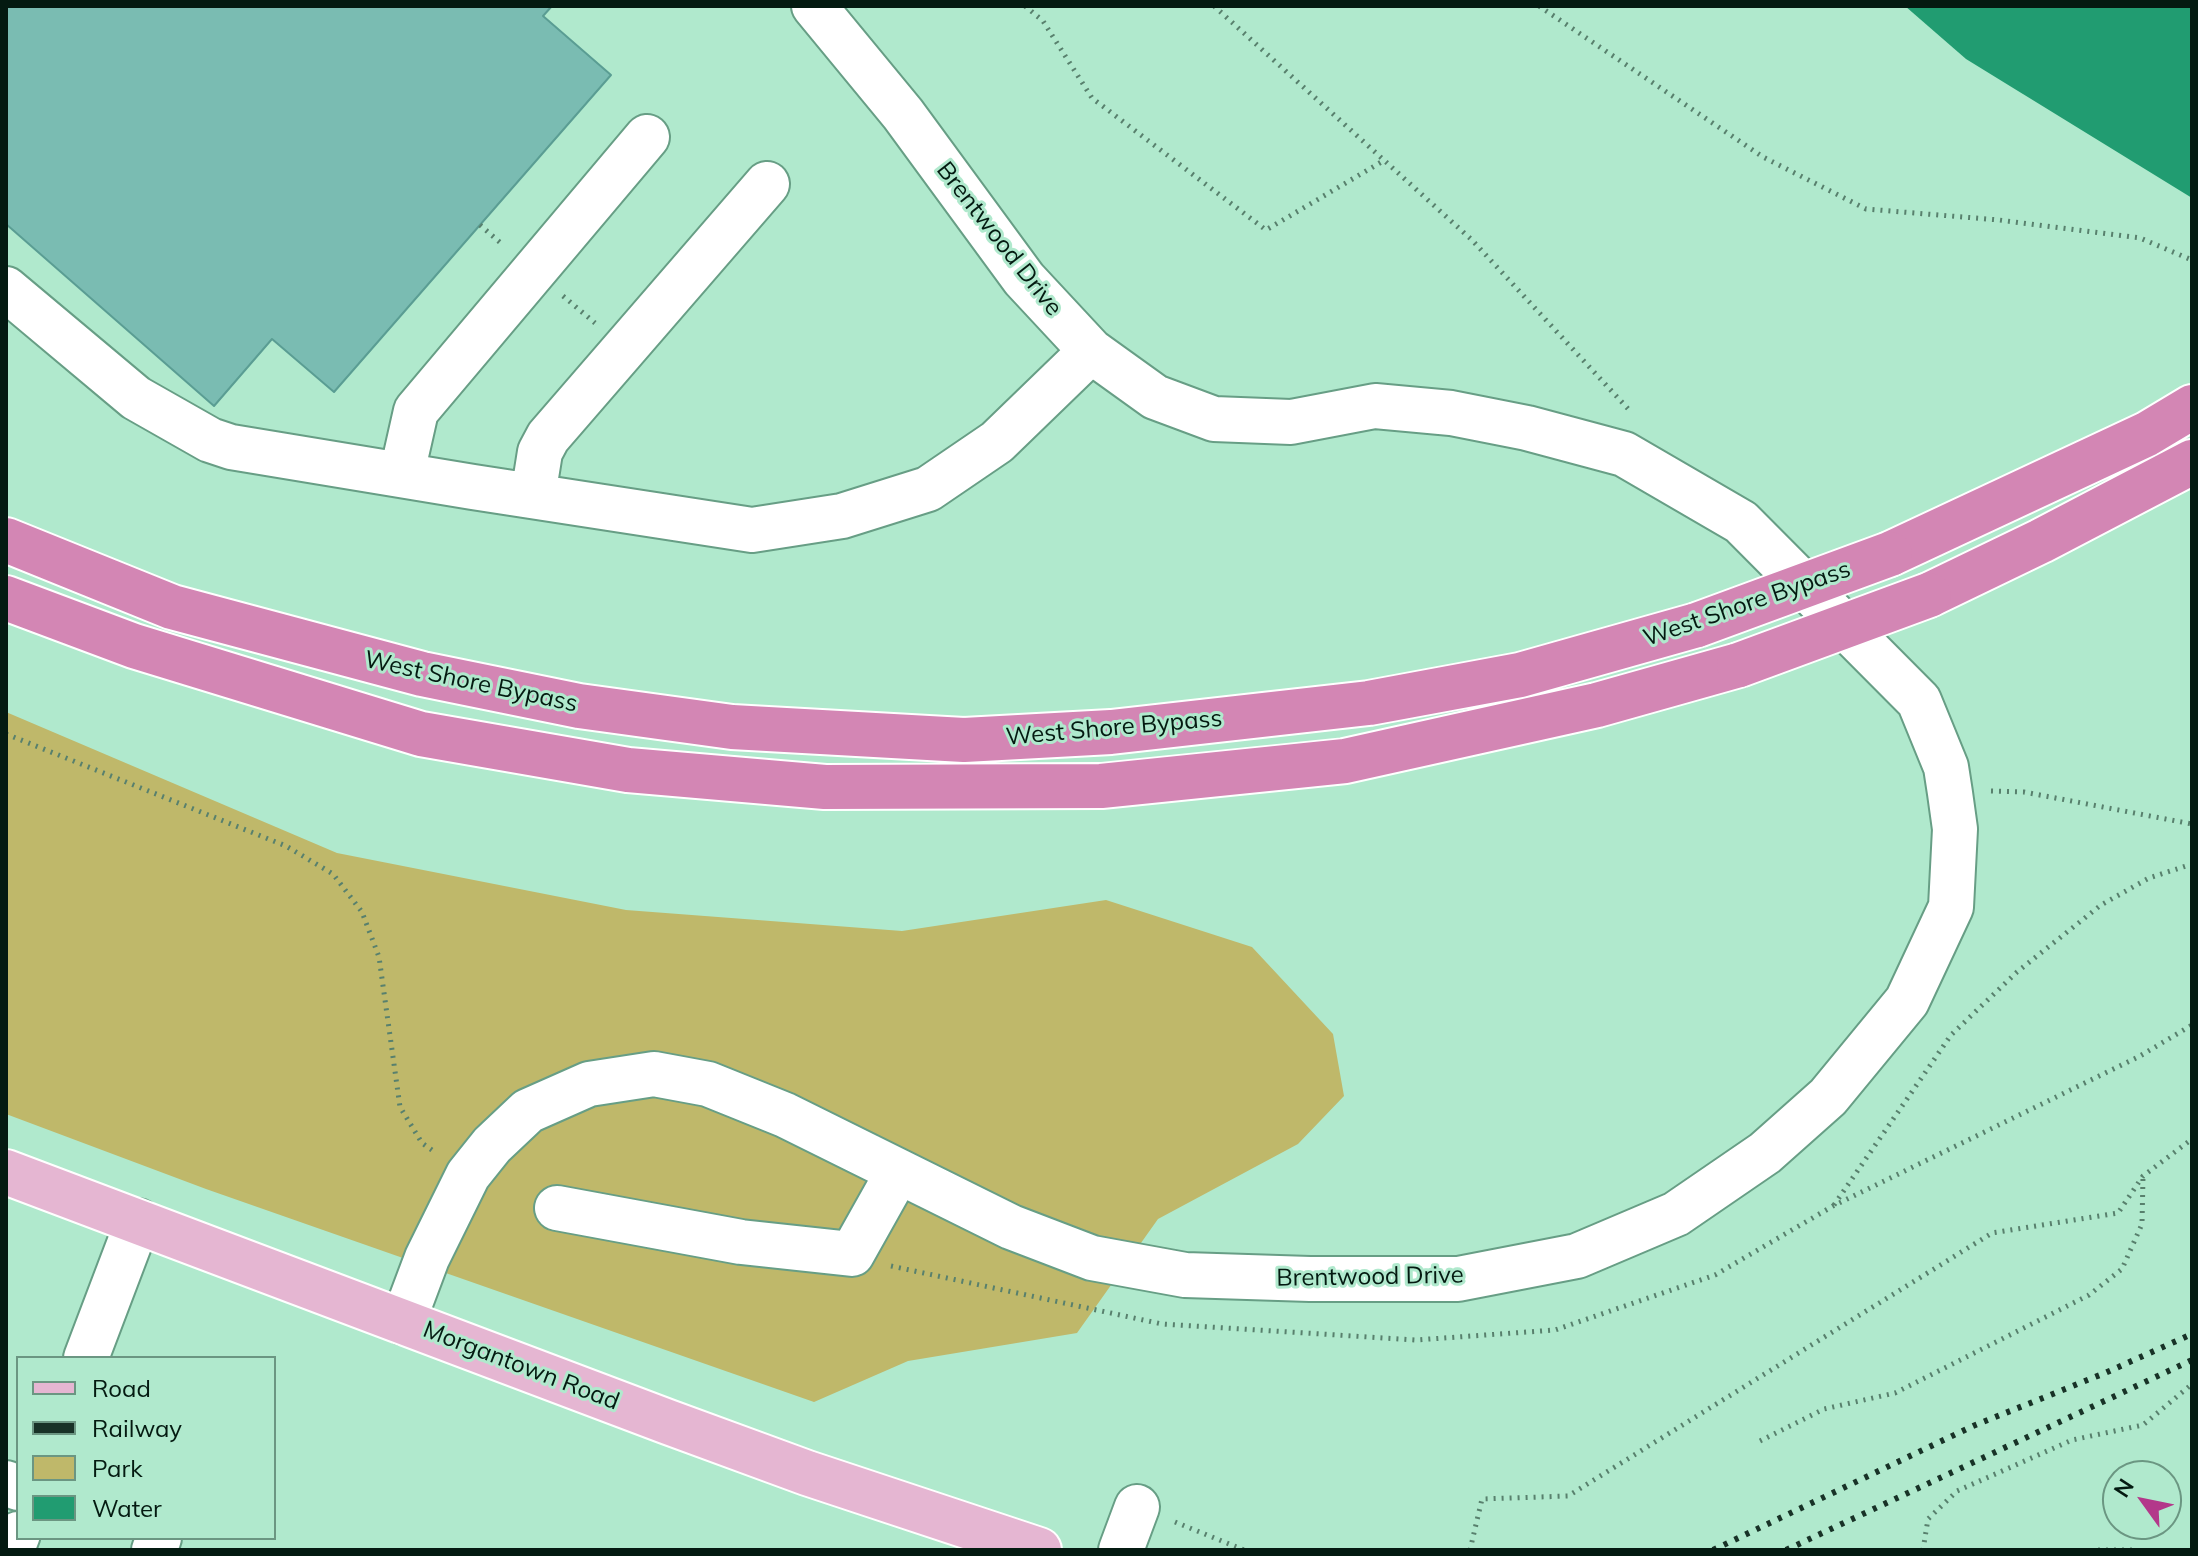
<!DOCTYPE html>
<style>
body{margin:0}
#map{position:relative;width:2198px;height:1556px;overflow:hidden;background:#b0e9cd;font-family:Mulish,sans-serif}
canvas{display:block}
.frame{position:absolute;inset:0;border:8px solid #041a11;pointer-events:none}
.legend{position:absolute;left:16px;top:1356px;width:260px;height:184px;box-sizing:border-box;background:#b0e9cd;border:2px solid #6b9682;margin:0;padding:10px 14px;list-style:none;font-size:24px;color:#041a11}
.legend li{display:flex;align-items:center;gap:16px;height:40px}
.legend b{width:40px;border:2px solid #6b9682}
.north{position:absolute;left:2102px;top:1460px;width:80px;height:80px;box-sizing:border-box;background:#b0e9cd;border:2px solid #6b9682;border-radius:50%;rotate:303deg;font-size:22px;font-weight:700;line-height:32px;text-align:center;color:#041a11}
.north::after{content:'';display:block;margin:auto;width:28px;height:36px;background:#b3388a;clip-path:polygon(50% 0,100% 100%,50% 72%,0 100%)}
</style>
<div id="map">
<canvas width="2198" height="1556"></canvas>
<div class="frame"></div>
<ul class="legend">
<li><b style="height:10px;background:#e5b6d2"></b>Road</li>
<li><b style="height:10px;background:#183227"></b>Railway</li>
<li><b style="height:22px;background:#bfb86a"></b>Park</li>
<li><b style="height:22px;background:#219c71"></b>Water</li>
</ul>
<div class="north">N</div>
</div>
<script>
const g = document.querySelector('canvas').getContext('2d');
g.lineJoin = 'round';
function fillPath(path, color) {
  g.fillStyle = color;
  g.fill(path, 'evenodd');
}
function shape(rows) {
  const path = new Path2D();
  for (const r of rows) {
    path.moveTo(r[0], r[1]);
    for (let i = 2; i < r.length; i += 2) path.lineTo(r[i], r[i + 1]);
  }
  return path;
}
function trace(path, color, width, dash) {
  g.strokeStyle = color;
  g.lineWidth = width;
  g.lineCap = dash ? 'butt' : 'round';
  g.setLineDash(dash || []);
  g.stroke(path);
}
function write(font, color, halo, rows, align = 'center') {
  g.font = font + ' Mulish,sans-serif';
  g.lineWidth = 6;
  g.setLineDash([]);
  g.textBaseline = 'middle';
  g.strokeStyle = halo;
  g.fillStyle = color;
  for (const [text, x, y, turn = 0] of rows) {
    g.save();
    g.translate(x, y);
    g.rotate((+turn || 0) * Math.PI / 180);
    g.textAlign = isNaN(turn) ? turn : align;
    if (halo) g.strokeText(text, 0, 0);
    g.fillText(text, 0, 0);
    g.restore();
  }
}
const green = shape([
 [6,712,337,853,626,910,902,931,1106,900,1252,947,1333,1034,1344,1096,1298,1144,1158,1219,1077,1333,908,1361,814,1402,206,1189,6,1114]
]);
const water = shape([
 [1905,6,2192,6,2192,198,1966,59]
]);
const building = shape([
 [6,6,552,6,543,16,611,75,334,392,272,339,214,406,6,224,6,6]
]);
const path = shape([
 [1025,6,1043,21,1092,98,1266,230,1383,161],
 [1214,6,1472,240,1631,412],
 [1539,6,1763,157,1866,209,1999,220,2140,238,2192,260],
 [480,225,503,245],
 [563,296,595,323],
 [6,734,286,846,333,874,362,912,379,957,400,1107,422,1143,436,1153],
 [1991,791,2024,792,2192,824],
 [1834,1205,1951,1035,2017,972,2101,905,2149,878,2192,864],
 [891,1266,1162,1324,1416,1340,1555,1330,1715,1275,1833,1206,2140,1056,2192,1025],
 [1760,1441,1824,1409,1895,1393,2089,1295,2122,1269,2142,1224,2143,1177],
 [1175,1522,1244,1550],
 [1470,1550,1482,1499,1568,1496,1992,1233,2118,1213,2143,1176,2192,1139],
 [1923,1550,1928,1519,1957,1491,2072,1440,2143,1425,2192,1384],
 [2098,1550,2136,1550]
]);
const minor = shape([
 [6,289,136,398,210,440,231,447,473,487,752,530,842,516,928,489,997,442,1091,351],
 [402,473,416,411,647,137],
 [533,496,540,452,548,437,767,184],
 [557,1208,741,1242,852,1254,898,1172],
 [403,1322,427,1258,468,1175,492,1145,528,1111,589,1084,654,1074,708,1084,785,1115,1011,1227,1092,1258,1185,1275,1310,1279,1458,1279,1577,1256,1676,1214,1765,1153,1828,1097,1907,1001,1951,907,1955,829,1950,793,1946,767,1919,701,1741,522,1624,454,1527,428,1451,413,1375,406,1291,422,1214,419,1155,397,1091,351,1024,279,903,114,814,6],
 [86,1358,138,1221],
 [6,1483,18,1488],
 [12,1550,18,1534],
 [154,1550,159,1538],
 [1121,1550,1137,1507]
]);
const major = shape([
 [6,1172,668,1422,807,1473,1039,1550]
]);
const highway = shape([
 [6,540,172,607,422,674,579,706,732,727,964,740,1111,732,1369,703,1520,675,1697,625],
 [1890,554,2147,434,2192,407],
 [1929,595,2041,541,2192,462],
 [6,598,134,646,421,734,628,770,825,787,1101,786,1345,761,1597,705,1739,665]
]);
const rail = shape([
 [1713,1550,1973,1426,2105,1373,2192,1334],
 [1786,1550,2192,1360]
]);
const highwayBridge = shape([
 [1697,625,1890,554],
 [1739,665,1929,595]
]);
const streetNames = [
 ["Brentwood Drive",999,239,52],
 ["West Shore Bypass",1747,604,-19],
 ["West Shore Bypass",471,682,12],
 ["West Shore Bypass",1114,728,-5],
 ["Brentwood Drive",1370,1277,-1],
 ["Morgantown Road",521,1366,21]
];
fillPath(green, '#bfb86a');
fillPath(water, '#219c71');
fillPath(building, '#7abcb2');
trace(building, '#5a9d93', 2);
trace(minor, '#679e85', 48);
trace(major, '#fff', 48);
trace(highway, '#fff', 48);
trace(path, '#58806d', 5, [2, 6]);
trace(minor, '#fff', 44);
trace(major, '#e5b6d2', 44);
trace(highway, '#d386b4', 44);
trace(rail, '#183227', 6, [4, 8]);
trace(highwayBridge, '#fff', 48, []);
trace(highwayBridge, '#d386b4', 44);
write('24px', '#041a11', '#b0e9cd', streetNames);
</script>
